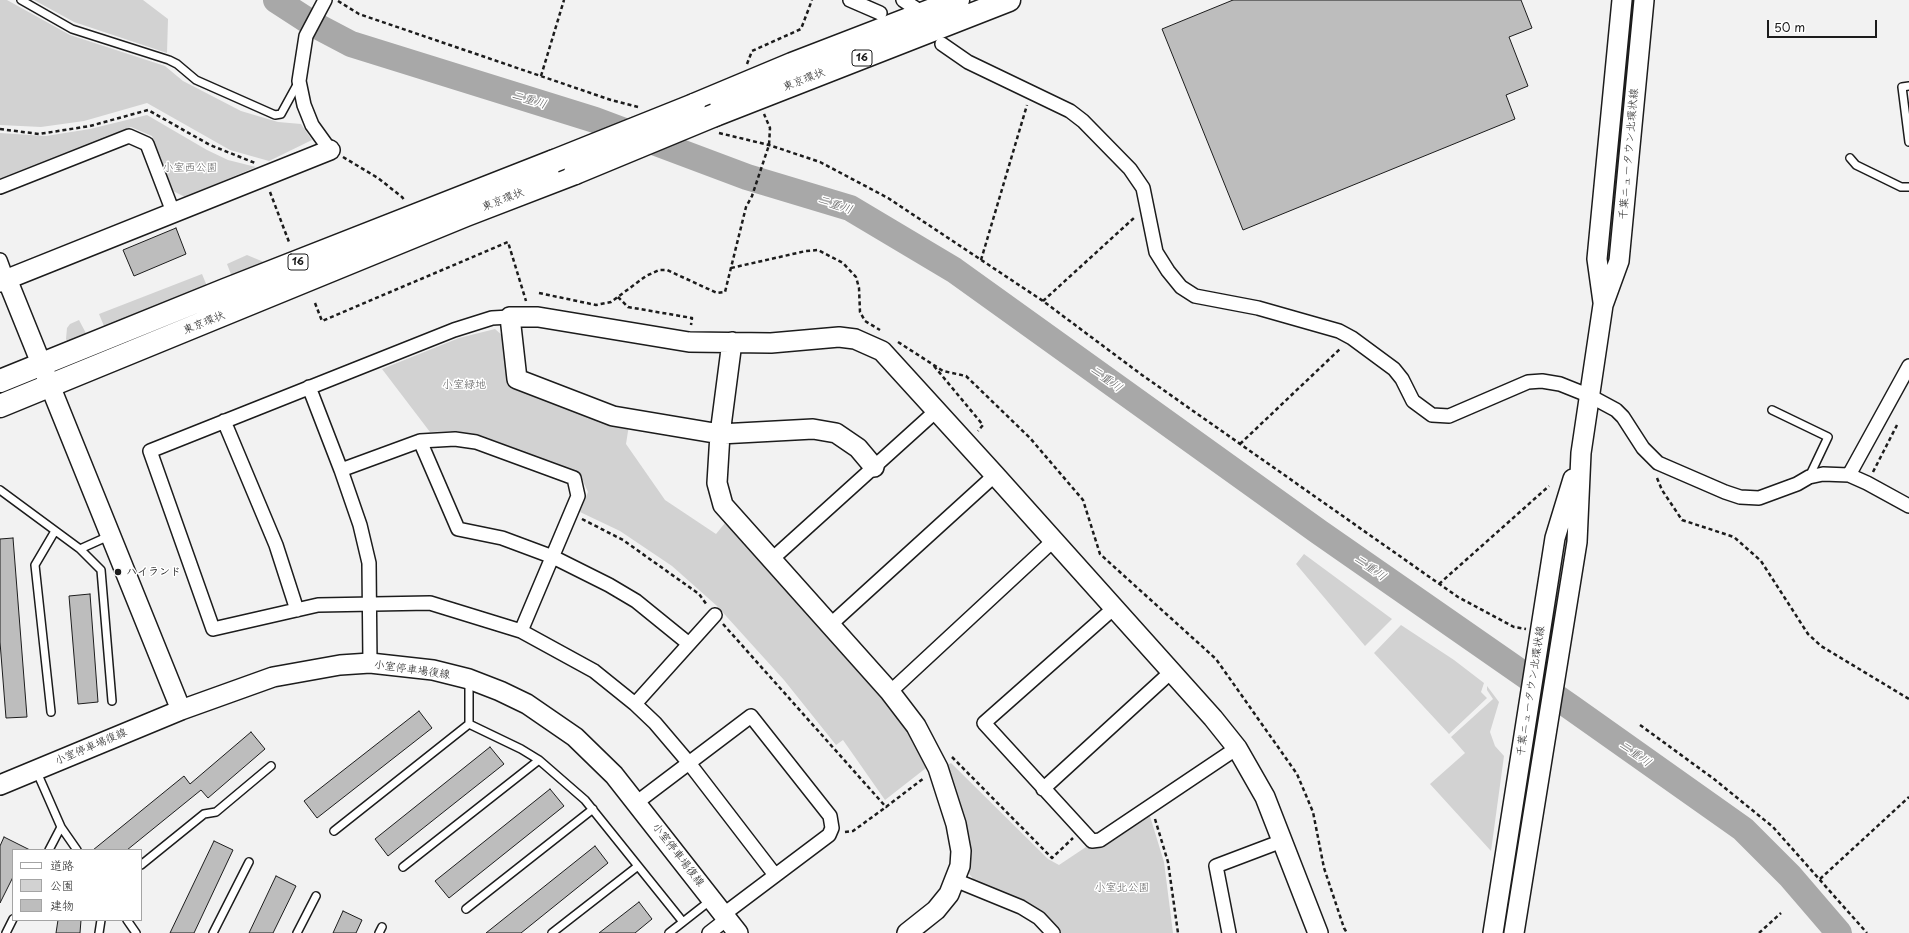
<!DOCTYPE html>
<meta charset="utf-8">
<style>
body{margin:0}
#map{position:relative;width:1909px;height:933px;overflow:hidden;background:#f2f2f2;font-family:"Playpen Sans","Klee One",sans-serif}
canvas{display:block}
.legend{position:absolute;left:12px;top:849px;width:130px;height:72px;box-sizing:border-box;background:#fff;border:1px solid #a4a4a4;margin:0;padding:5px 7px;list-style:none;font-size:12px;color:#1c1c1c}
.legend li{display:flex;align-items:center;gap:8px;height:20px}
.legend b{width:20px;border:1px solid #a4a4a4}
.scale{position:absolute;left:1767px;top:20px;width:110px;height:18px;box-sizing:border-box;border:2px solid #1c1c1c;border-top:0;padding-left:5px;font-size:12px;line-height:14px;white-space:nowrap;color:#1c1c1c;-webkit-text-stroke:3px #fff;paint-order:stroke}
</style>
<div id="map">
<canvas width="1909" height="933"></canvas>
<ul class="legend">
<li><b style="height:5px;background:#fff"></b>道路</li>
<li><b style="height:11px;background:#d2d2d2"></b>公園</li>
<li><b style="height:11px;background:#bdbdbd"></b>建物</li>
</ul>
<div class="scale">50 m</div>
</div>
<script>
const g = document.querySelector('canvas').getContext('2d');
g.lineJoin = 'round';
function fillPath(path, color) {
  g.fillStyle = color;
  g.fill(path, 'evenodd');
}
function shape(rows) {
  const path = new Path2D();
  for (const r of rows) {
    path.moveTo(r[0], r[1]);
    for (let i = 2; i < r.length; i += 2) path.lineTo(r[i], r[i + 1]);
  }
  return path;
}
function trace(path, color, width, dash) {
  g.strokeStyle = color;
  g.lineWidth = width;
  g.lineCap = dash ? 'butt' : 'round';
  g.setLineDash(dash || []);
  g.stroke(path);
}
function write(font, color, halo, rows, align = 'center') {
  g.font = font + ' "Playpen Sans","Klee One",sans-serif';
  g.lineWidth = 3;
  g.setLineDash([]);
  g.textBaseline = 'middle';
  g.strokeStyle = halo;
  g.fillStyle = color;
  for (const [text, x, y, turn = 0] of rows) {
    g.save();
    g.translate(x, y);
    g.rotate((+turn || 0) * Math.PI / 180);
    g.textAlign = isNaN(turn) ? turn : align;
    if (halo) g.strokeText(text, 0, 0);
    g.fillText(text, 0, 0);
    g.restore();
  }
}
const green = shape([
 [0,0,7,0,70,35,165,66,183,81,241,111,278,122,301,124,312,140,269,161,230,150,147,103,84,121,41,127,0,125],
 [34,0,143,0,168,19,167,53,74,22],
 [147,115,207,150,228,160,256,167,185,197,171,190,152,136,131,127,0,180,0,133,46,136,90,129],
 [247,255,271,265,234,282,227,264],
 [202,274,209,291,106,331,99,314],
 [79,320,88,337,69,344,66,339,67,328,70,324],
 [495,329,503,336,510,385,534,395,629,425,626,444,665,500,716,534,725,523,882,699,908,732,926,768,885,800,843,740,836,745,784,680,717,606,672,566,620,531,580,512,588,492,579,473,480,435,455,431,430,432,382,369,459,338],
 [1304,554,1392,619,1365,646,1296,564],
 [1401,625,1454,660,1484,683,1481,692,1487,698,1449,734,1374,653],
 [1487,686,1499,702,1490,732,1495,746,1504,756,1491,851,1430,784,1465,753,1451,737,1493,699,1487,690],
 [951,763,1048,859,1059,865,1089,845,1104,846,1149,813,1164,862,1173,933,1060,933,1036,910,974,880,967,871,970,849,946,766]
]);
const river = shape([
 [276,0,313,24,351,44,595,120,747,177,850,208,954,270,1319,532,1572,708,1743,829,1790,876,1839,933]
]);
const building = shape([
 [1233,0,1521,0,1532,28,1509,37,1528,86,1506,95,1515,119,1243,230,1162,29,1233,0],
 [176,228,186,254,134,276,123,250,176,228],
 [13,538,27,717,6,718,0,642,0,539,13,538],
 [90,594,98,702,78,704,69,596,90,594],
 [419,711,432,728,317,818,304,801,419,711],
 [251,732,265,749,208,798,201,790,127,850,93,850,184,776,190,784,251,732],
 [490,747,504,764,388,856,375,839,490,747],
 [550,789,564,806,449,898,435,881,550,789],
 [4,837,30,850,13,850,13,877,0,903,0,846,4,837],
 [214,841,233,850,194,933,170,933,214,841],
 [595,846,608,863,521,933,486,933,595,846],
 [276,876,296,886,273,933,249,933,276,876],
 [639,902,652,919,635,933,599,933,639,902],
 [343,911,362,920,356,933,333,933,343,911],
 [58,920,81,920,80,933,56,933,58,920]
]);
const path = shape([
 [338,1,359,14,611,100,638,107],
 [747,64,752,51,801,29,812,0],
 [541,76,564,0],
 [0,129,39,134,90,126,148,110,210,145,255,163],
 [719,133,769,145,820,162,888,198,1043,301,1142,375,1458,597,1514,627,1526,629],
 [343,157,378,178,402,197,405,201],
 [270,192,289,242],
 [981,260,1027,105],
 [731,268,806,251,818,250,843,263,856,277,859,288,860,312,865,321,880,330],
 [539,293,596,305,611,302,646,276,659,270,667,270,717,293,725,292,746,207,752,196,769,145,770,128,764,114],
 [618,297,628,307,692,318,691,325],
 [1043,301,1135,217],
 [315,303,322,321,508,242,526,301],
 [898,342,943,371,966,376,1030,438,1083,500,1100,554,1216,659,1297,774,1313,812,1324,868,1344,928,1347,933],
 [934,366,983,425,978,431],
 [1240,444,1341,348],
 [1873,472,1897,425],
 [1657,478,1662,490,1682,520,1734,537,1761,561,1808,634,1821,646,1909,699],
 [582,519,623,540,699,594,707,605],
 [1439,584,1549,486],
 [723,624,886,807,924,778],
 [1640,725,1714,779,1773,827,1867,933],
 [952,757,1052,858,1073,838],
 [1155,819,1168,862,1178,933],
 [845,832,853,831,886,807],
 [1820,879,1909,797],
 [1759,933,1781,913]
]);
const lane = shape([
 [21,0,72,29,169,60,177,64,196,80,275,115,281,114,298,83],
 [1909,86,1902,87,1909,142],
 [1850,158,1856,165,1901,187,1909,187],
 [1772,410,1828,437,1809,477],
 [0,490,80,549,109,536],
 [80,549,101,570,112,701],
 [469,679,469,724,521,749,539,760,585,800,683,922],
 [51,712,35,565,55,531],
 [36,770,61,827,77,850],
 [334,831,469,724],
 [49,850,61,827],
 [141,865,204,814,216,812,271,766],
 [403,867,539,760],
 [466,909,593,809],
 [127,920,136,933],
 [6,933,13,919],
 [99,933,101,920],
 [213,933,249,862],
 [297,933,316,896],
 [379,933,382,927],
 [552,933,638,866],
 [669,933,711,900]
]);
const street = shape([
 [325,0,306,36,299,81,304,105,312,125,330,150],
 [850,0,880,13],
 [903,0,915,8,918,16],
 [942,44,968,62,1070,111,1083,121,1130,169,1143,188,1156,252,1168,271,1181,287,1195,296,1258,308,1339,331,1352,338,1394,369,1402,379,1413,401,1432,415,1449,416,1528,382,1542,381,1560,384,1590,396,1616,410,1623,417,1643,448,1658,463,1725,492,1740,497,1759,498,1797,484,1809,477,1823,474,1849,475,1867,483,1909,506],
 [0,187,129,136,147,144,173,212],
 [0,260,7,279],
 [510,317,492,318,454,330,150,451,213,629,318,605,430,603,521,631,594,671,635,704,655,723,689,763,775,875],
 [309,387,341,470,360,525,369,563,370,663],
 [224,421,276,545,297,610],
 [420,441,458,529,502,538,553,557,609,585,636,601,689,644],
 [341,470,420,441,455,439,476,442,574,478,578,496,521,631],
 [1849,475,1909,366],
 [771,560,936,411],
 [1114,608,984,723,1092,841,1100,840,1237,748],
 [830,625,995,475],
 [890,692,1054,540],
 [635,704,715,615],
 [1043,789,1171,672],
 [636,803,751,716,830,816,832,828,829,835,724,914],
 [955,880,1021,907,1039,918,1053,933],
 [709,933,727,919],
 [1229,933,1216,866,1282,841]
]);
const secondary = shape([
 [7,279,181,710],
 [0,282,330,150],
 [1603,302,1597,259,1622,0],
 [732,342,720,434,717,483,723,505,890,692,916,726,938,768,956,824,961,851,960,866,949,894,936,910,907,933],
 [874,467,858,448,836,433,813,429,720,434,613,416,517,379,510,317,538,317,689,342,771,343,839,337,855,339,882,351,995,475,1213,718,1237,748,1265,797,1318,933],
 [0,785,181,710,273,677,340,665,370,663,433,670,469,679,500,691,527,704,575,737,614,775,738,933],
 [1493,933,1555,538,1573,479],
 [1514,933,1577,542,1581,453,1603,305,1619,261,1644,0]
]);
const highway = shape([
 [694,105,792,64,958,0],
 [715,115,1009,0],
 [0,381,225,290,554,161],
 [0,406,466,215,575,173]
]);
const highwayBridge = shape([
 [554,161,694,105],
 [575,173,715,115]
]);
const markers = [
 [118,572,4,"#1c1c1c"]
];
const shields = [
 [862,58,20],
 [298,262,20]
];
const shieldNames = [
 ["16",862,58],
 ["16",298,262]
];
const streetNames = [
 ["東京環状",804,80,-21],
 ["千葉ニュータウン北環状線",1629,154,-85],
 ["東京環状",503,200,-21],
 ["東京環状",204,323,-22],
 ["小室停車場復線",412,670,8],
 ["千葉ニュータウン北環状線",1531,691,-81],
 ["小室停車場復線",91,747,-23],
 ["小室停車場復線",678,855,52]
];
const parkNames = [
 ["小室西公園",190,168],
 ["小室緑地",464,385],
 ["小室北公園",1122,888]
];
const poiNames = [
 ["ハイランド",126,572]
];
const waterNames = [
 ["二重川",529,100,17],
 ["二重川",835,205,19],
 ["二重川",1106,379,36],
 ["二重川",1370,568,35],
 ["二重川",1635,754,35]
];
fillPath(green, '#d2d2d2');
trace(river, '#a8a8a8', 26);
fillPath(building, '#bdbdbd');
trace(building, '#1c1c1c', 1);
trace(lane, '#1c1c1c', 10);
trace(street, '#1c1c1c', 16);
trace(secondary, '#1c1c1c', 22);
trace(highway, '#1c1c1c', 25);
trace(path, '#1c1c1c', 2.5, [4, 3]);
trace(lane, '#fff', 7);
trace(street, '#fff', 13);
trace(secondary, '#fff', 19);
trace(highway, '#fff', 22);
trace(highwayBridge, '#1c1c1c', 25, []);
trace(highwayBridge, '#fff', 22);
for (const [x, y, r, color] of markers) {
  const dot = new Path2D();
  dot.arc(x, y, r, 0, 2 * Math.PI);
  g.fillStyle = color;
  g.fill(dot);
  trace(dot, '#fff', 1.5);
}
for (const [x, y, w] of shields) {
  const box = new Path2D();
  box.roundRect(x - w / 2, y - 8, w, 16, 3);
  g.fillStyle = '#fff';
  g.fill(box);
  trace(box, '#1c1c1c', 1);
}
write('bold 10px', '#1c1c1c', null, shieldNames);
write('11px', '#1c1c1c', '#fff', streetNames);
write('11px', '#5c5c5c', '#fff', parkNames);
write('bold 11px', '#1c1c1c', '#fff', poiNames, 'left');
write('italic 12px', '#5b5b5b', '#fff', waterNames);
</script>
